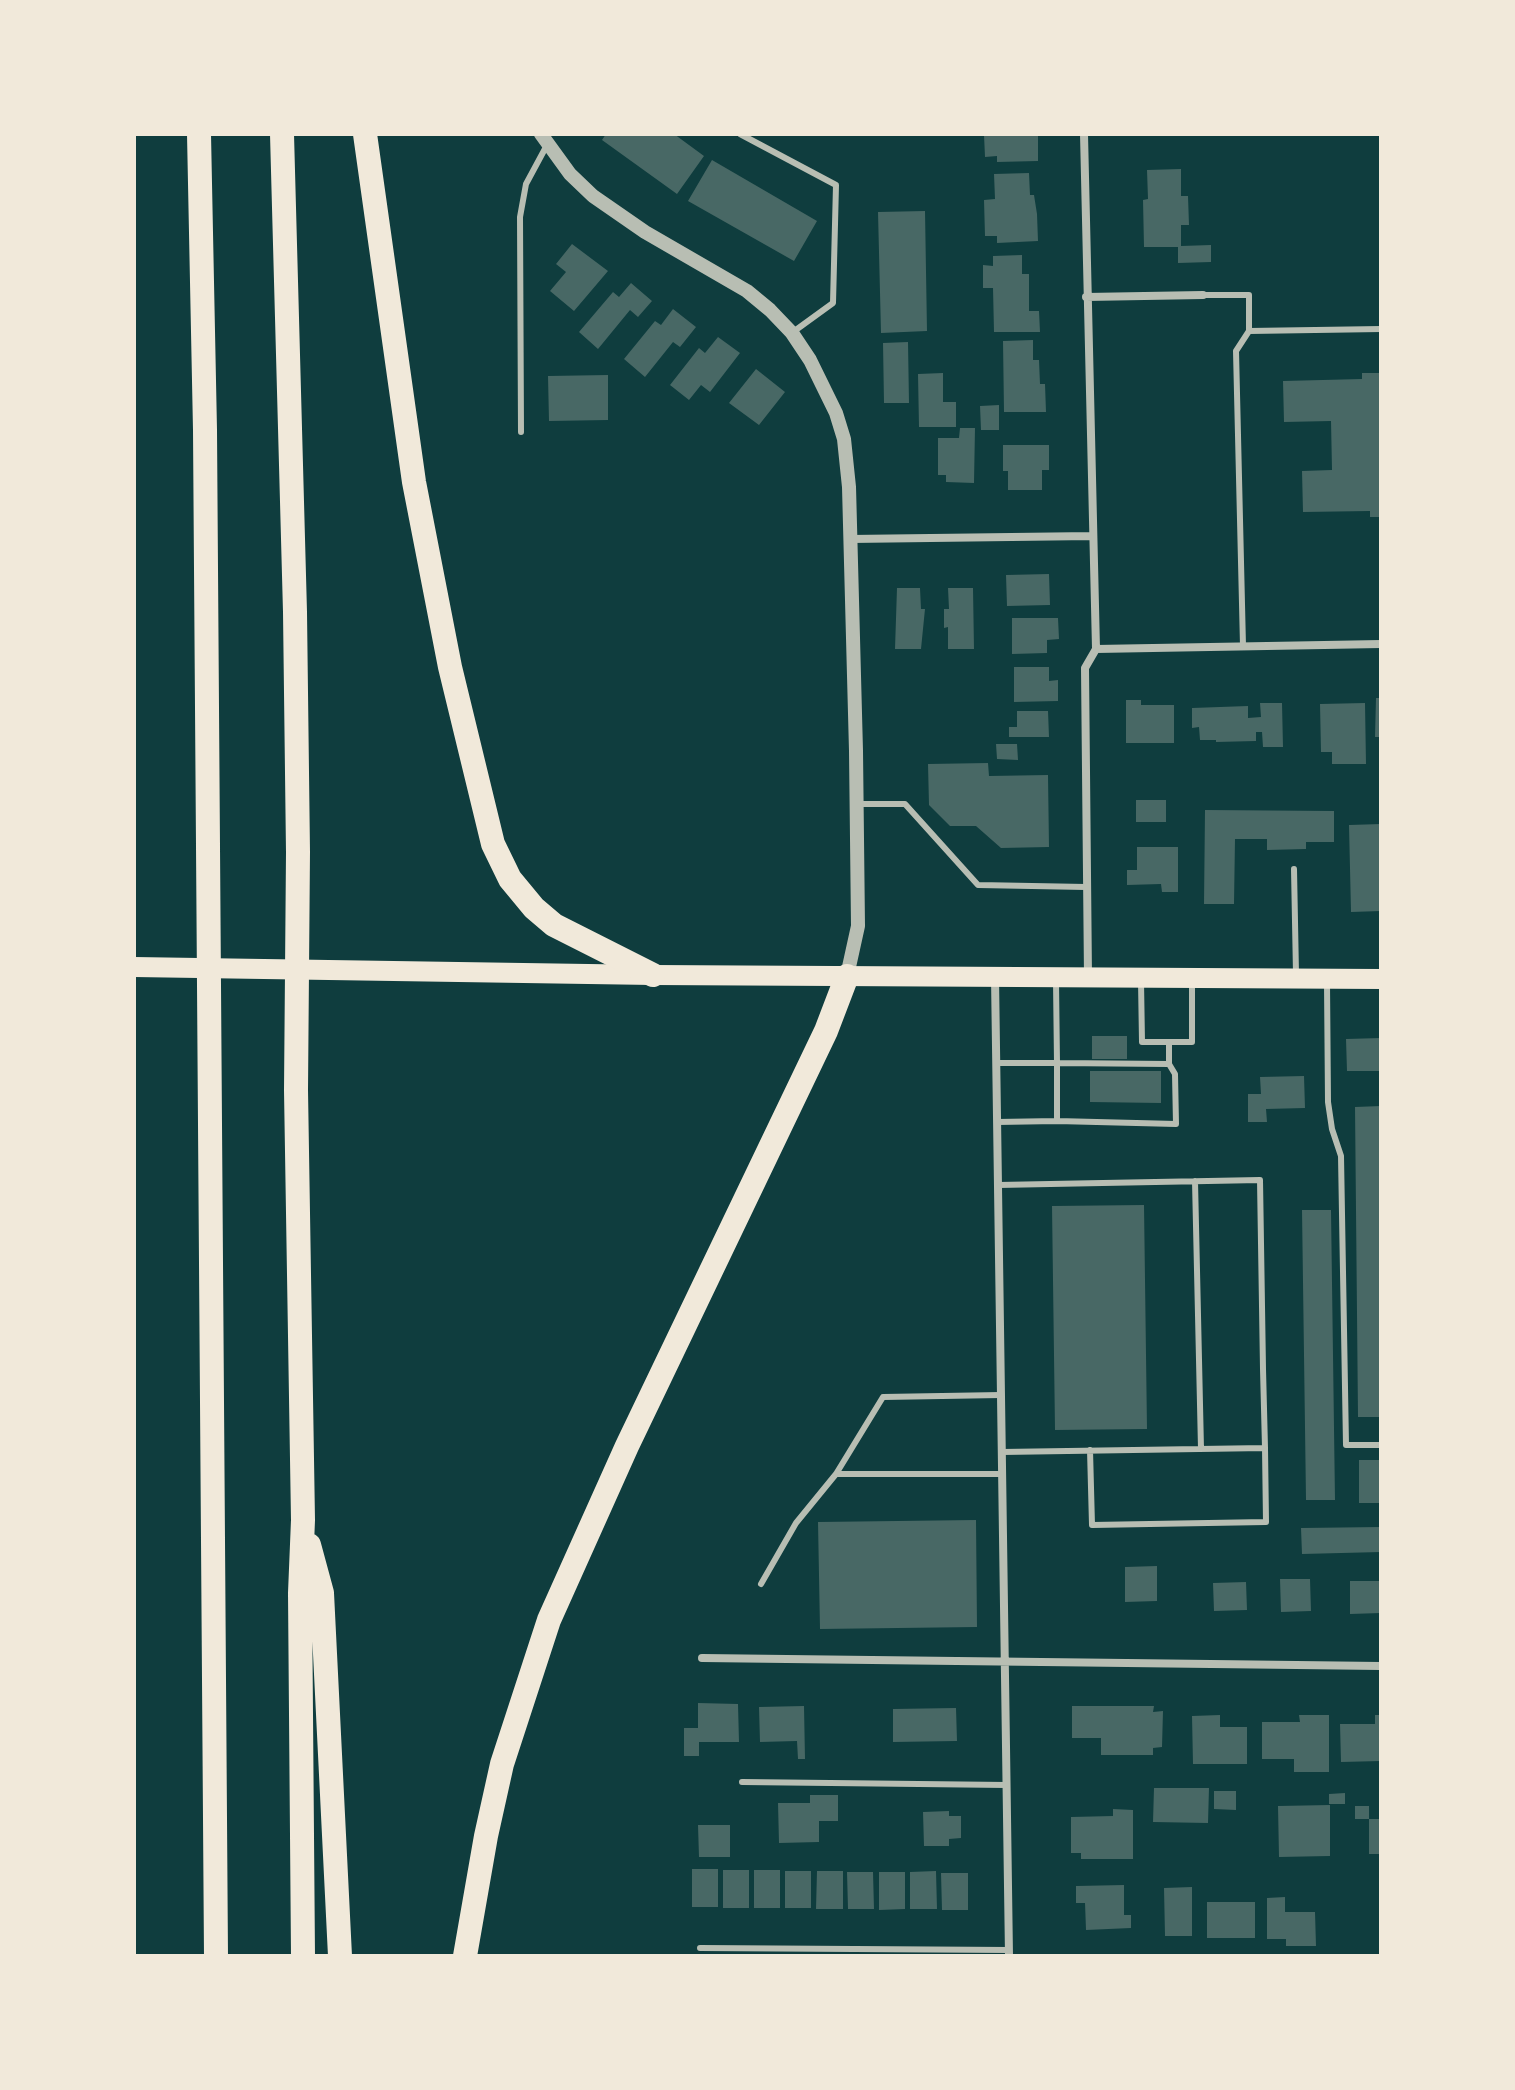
<!DOCTYPE html>
<style>
body{margin:0}
#map{position:relative;width:1515px;height:2090px;overflow:hidden;background:#0f3d3e;font-family:Quicksand,sans-serif}
canvas{display:block}
.frame{position:absolute;inset:0;border:136px solid #f1e9da;pointer-events:none}
</style>
<div id="map">
<canvas width="1515" height="2090"></canvas>
<div class="frame"></div>
</div>
<script>
const g = document.querySelector('canvas').getContext('2d');
g.lineJoin = 'round';
function fillPath(path, color) {
  g.fillStyle = color;
  g.fill(path, 'evenodd');
}
function shape(rows) {
  const path = new Path2D();
  for (const r of rows) {
    path.moveTo(r[0], r[1]);
    for (let i = 2; i < r.length; i += 2) path.lineTo(r[i], r[i + 1]);
  }
  return path;
}
function trace(path, color, width, dash) {
  g.strokeStyle = color;
  g.lineWidth = width;
  g.lineCap = dash ? 'butt' : 'round';
  g.setLineDash(dash || []);
  g.stroke(path);
}
const building = shape([
 [606,134,674,134,704,156,677,194,602,140],
 [994,134,1038,134,1038,161,997,162,997,156,985,157,984,135],
 [712,160,817,221,794,261,688,201],
 [1181,169,1181,196,1188,196,1189,225,1181,225,1181,246,1211,245,1211,262,1178,263,1178,247,1144,247,1143,200,1148,199,1147,170],
 [1029,173,1030,195,1034,195,1037,214,1038,241,997,243,997,236,985,236,984,200,995,199,994,174],
 [925,211,927,331,881,333,878,212],
 [572,244,608,271,574,311,550,291,566,272,556,264],
 [1022,255,1022,274,1029,274,1029,311,1039,311,1040,332,994,332,993,288,983,288,983,265,993,266,993,256],
 [631,283,652,301,638,317,630,310,598,349,579,332,613,292,619,297],
 [673,309,696,327,680,347,673,342,645,377,624,359,655,321,661,325],
 [718,337,740,353,710,392,701,385,689,400,670,385,699,348,705,353],
 [1033,340,1033,360,1039,360,1040,384,1045,384,1046,412,1004,412,1003,341],
 [908,342,909,403,884,403,883,343],
 [756,369,785,392,759,425,729,403],
 [943,373,943,402,956,402,956,427,919,427,918,374],
 [1362,373,1381,373,1381,517,1370,517,1370,511,1303,512,1302,471,1332,470,1331,421,1284,422,1283,381,1362,379],
 [608,375,608,420,549,421,548,376],
 [999,405,999,430,981,430,980,406],
 [960,428,975,428,974,483,946,482,946,475,938,475,938,438,959,438],
 [1003,445,1049,445,1049,470,1042,470,1042,490,1008,490,1008,471,1003,471],
 [1049,574,1050,605,1007,606,1006,575],
 [897,588,920,588,921,609,925,609,921,649,895,649],
 [948,588,973,588,974,649,948,649,948,627,944,628,944,609,949,609],
 [1012,618,1058,618,1059,639,1047,640,1047,653,1012,654],
 [1014,667,1049,667,1049,681,1058,680,1058,701,1014,702],
 [1376,698,1381,698,1381,737,1375,737],
 [1126,700,1141,700,1141,705,1174,705,1174,743,1126,743],
 [1260,703,1282,703,1283,747,1263,747,1262,732,1256,732,1256,741,1216,742,1216,740,1200,740,1199,727,1192,728,1192,708,1248,706,1248,718,1261,717],
 [1365,703,1366,764,1332,764,1332,752,1321,752,1320,704],
 [1017,711,1048,711,1049,737,1009,737,1009,727,1017,727],
 [996,744,1017,744,1018,760,997,759],
 [988,763,989,776,1048,775,1049,847,1001,848,976,826,950,826,929,805,928,764],
 [1136,800,1166,800,1166,822,1136,822],
 [1205,810,1334,811,1334,842,1306,842,1306,849,1267,850,1267,839,1235,839,1234,904,1204,904],
 [1381,824,1381,911,1351,912,1349,825],
 [1137,847,1178,847,1178,892,1162,892,1161,884,1127,885,1127,870,1137,870],
 [1092,1036,1127,1036,1127,1059,1092,1059],
 [1381,1038,1381,1071,1347,1071,1346,1039],
 [1090,1071,1161,1071,1161,1103,1090,1102],
 [1304,1076,1305,1108,1266,1109,1267,1122,1248,1122,1248,1094,1261,1094,1260,1077],
 [1381,1106,1381,1417,1358,1417,1355,1107],
 [1144,1205,1147,1429,1055,1430,1052,1206],
 [1302,1210,1331,1210,1335,1500,1306,1500],
 [1359,1460,1381,1460,1381,1503,1359,1503],
 [976,1520,977,1627,820,1629,818,1522],
 [1381,1527,1381,1552,1302,1554,1301,1528],
 [1157,1566,1157,1601,1125,1602,1125,1567],
 [1280,1579,1310,1579,1311,1611,1281,1612],
 [1350,1581,1381,1581,1381,1613,1350,1614],
 [1246,1582,1247,1610,1214,1611,1213,1583],
 [698,1703,738,1704,739,1742,699,1742,699,1756,684,1756,684,1728,698,1728],
 [804,1706,805,1759,798,1759,797,1741,760,1742,759,1707],
 [1072,1706,1154,1706,1153,1712,1163,1711,1162,1747,1153,1748,1153,1755,1101,1755,1101,1738,1072,1738],
 [956,1708,957,1741,893,1742,893,1709],
 [1220,1715,1220,1727,1247,1727,1247,1764,1193,1764,1192,1716],
 [1299,1715,1329,1715,1329,1772,1294,1772,1294,1759,1262,1759,1262,1722,1300,1722],
 [1375,1715,1381,1715,1381,1761,1341,1762,1340,1724,1375,1724],
 [1154,1788,1209,1788,1208,1823,1153,1822],
 [1214,1791,1236,1791,1236,1810,1214,1809],
 [1345,1793,1345,1804,1329,1804,1329,1794],
 [810,1795,838,1795,838,1821,819,1821,819,1842,779,1843,778,1803,810,1803],
 [1330,1805,1330,1856,1279,1857,1278,1806],
 [1355,1806,1369,1806,1369,1819,1381,1819,1381,1854,1369,1854,1369,1819,1355,1819],
 [1113,1809,1133,1810,1133,1859,1081,1859,1081,1853,1071,1853,1071,1817,1113,1816],
 [949,1811,949,1816,961,1816,961,1838,949,1839,949,1846,924,1846,923,1812],
 [698,1825,730,1825,730,1857,699,1857],
 [692,1869,718,1869,718,1907,692,1907],
 [723,1870,749,1870,749,1908,723,1908],
 [754,1870,780,1870,780,1908,754,1908],
 [785,1871,811,1871,811,1908,785,1908],
 [817,1871,843,1871,843,1909,816,1909],
 [936,1871,937,1909,910,1909,910,1872],
 [847,1872,873,1872,874,1909,848,1909],
 [879,1872,905,1872,905,1909,879,1910],
 [941,1873,968,1873,968,1910,942,1910],
 [1124,1885,1124,1915,1131,1915,1131,1928,1086,1930,1085,1903,1076,1903,1076,1886],
 [1192,1887,1192,1936,1165,1936,1164,1888],
 [1285,1897,1285,1912,1315,1912,1316,1946,1286,1946,1286,1939,1267,1939,1267,1898],
 [1207,1902,1255,1902,1255,1938,1207,1938]
]);
const service = shape([
 [740,134,836,185,833,303,793,332],
 [1203,295,1249,295,1249,331],
 [521,432,520,217,526,184,547,145],
 [1243,646,1236,351,1249,331,1381,329],
 [858,804,905,804,978,885,1086,887],
 [1294,869,1296,974],
 [1056,981,1057,1063,1169,1064,1169,1042],
 [1141,981,1142,1042,1192,1042,1192,980],
 [1327,983,1328,1102,1332,1129,1341,1156,1346,1445,1381,1445],
 [997,1063,1057,1063,1057,1121,997,1122],
 [1057,1121,1176,1124,1175,1074,1169,1064],
 [1195,1181,1201,1449],
 [998,1185,1260,1180,1263,1369,1265,1448,1002,1452],
 [1090,1450,1092,1525,1266,1522,1265,1448],
 [836,1474,1003,1474],
 [761,1584,796,1523,836,1474,883,1397,1001,1395],
 [742,1782,1007,1785],
 [700,1948,1009,1950]
]);
const minor = shape([
 [1084,134,1096,649,1085,668,1088,977],
 [1086,297,1203,295],
 [850,539,1092,536],
 [1096,649,1381,644],
 [995,977,1009,1956],
 [702,1658,1381,1666]
]);
const tertiary = shape([
 [541,134,570,174,593,196,645,232,747,291,770,310,792,333,810,360,836,413,844,439,849,487,856,751,858,926,847,976]
]);
const primary = shape([
 [134,967,653,975,1381,979]
]);
const motorway = shape([
 [199,134,205,430,216,1956],
 [282,134,295,612,298,852,296,1090,303,1520,300,1593,303,1956],
 [365,134,414,482,450,667,493,844,510,879,534,908,554,925,653,975],
 [309,1545,322,1593,340,1956],
 [465,1956,486,1836,502,1764,549,1620,627,1446,826,1031,847,976]
]);
fillPath(building, '#486865');
trace(service, '#b8beb3', 6);
trace(minor, '#b8beb3', 8);
trace(tertiary, '#b8beb3', 14);
trace(primary, '#f1e9da', 20);
trace(motorway, '#f1e9da', 24);
</script>
